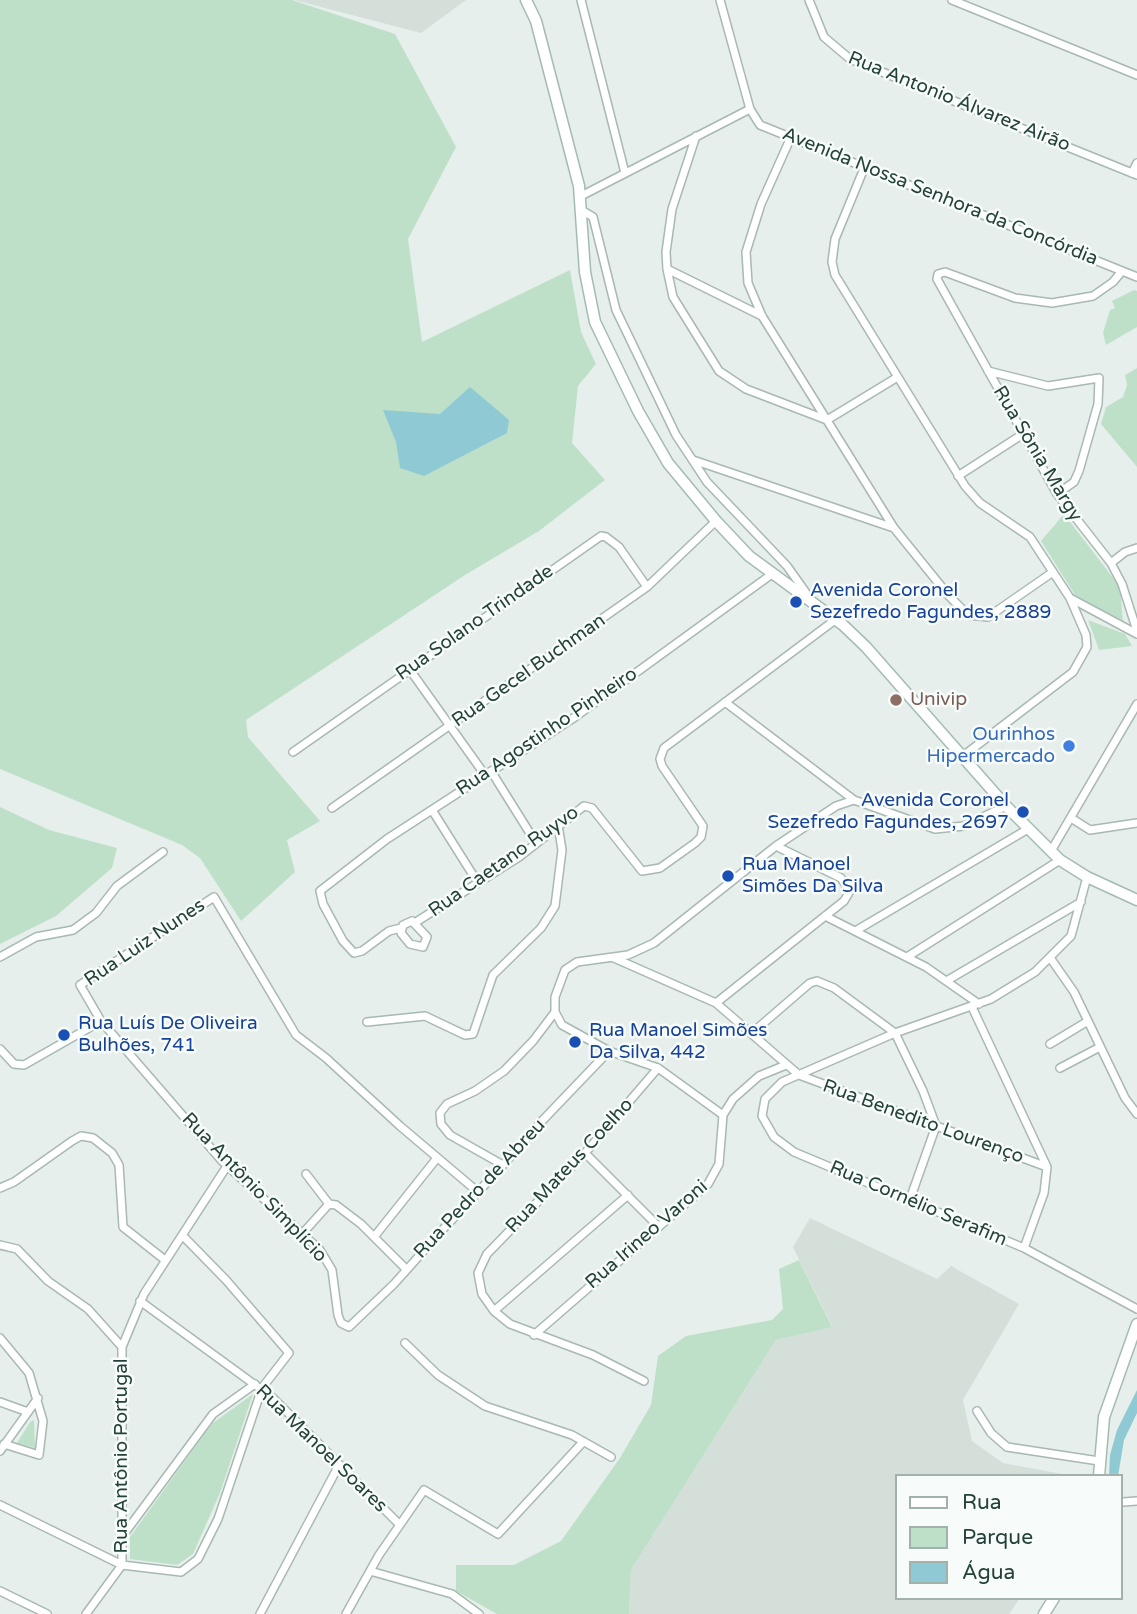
<!DOCTYPE html>
<meta charset="utf-8">
<style>
body{margin:0}
#map{position:relative;width:1137px;height:1614px;overflow:hidden;background:#e6efeb;font-family:"Varela Round",sans-serif}
canvas{display:block}
.legend{position:absolute;left:895px;top:1474px;width:228px;height:126px;box-sizing:border-box;background:#f7fbf9;border:2px solid #a3b1ad;margin:0;padding:9px 12px;list-style:none;font-size:21px;color:#24423a}
.legend li{display:flex;align-items:center;gap:14px;height:35px}
.legend b{width:35px;border:2px solid #a3b1ad}
</style>
<div id="map">
<canvas width="1137" height="1614"></canvas>
<ul class="legend">
<li><b style="height:9px;background:#fff"></b>Rua</li>
<li><b style="height:19px;background:#bfe0c8"></b>Parque</li>
<li><b style="height:19px;background:#8ec9d4"></b>Água</li>
</ul>
</div>
<script>
const g = document.querySelector('canvas').getContext('2d');
g.lineJoin = 'round';
function fillPath(path, color) {
  g.fillStyle = color;
  g.fill(path, 'evenodd');
}
function shape(rows) {
  const path = new Path2D();
  for (const r of rows) {
    path.moveTo(r[0], r[1]);
    for (let i = 2; i < r.length; i += 2) path.lineTo(r[i], r[i + 1]);
  }
  return path;
}
function trace(path, color, width, dash) {
  g.strokeStyle = color;
  g.lineWidth = width;
  g.lineCap = dash ? 'butt' : 'round';
  g.setLineDash(dash || []);
  g.stroke(path);
}
function write(font, color, halo, rows, align = 'center') {
  g.font = font + ' "Varela Round",sans-serif';
  g.lineWidth = 5;
  g.setLineDash([]);
  g.textBaseline = 'middle';
  g.strokeStyle = halo;
  g.fillStyle = color;
  for (const [text, x, y, turn = 0] of rows) {
    g.save();
    g.translate(x, y);
    g.rotate((+turn || 0) * Math.PI / 180);
    g.textAlign = isNaN(turn) ? turn : align;
    if (halo) g.strokeText(text, 0, 0);
    g.fillText(text, 0, 0);
    g.restore();
  }
}
const built = shape([
 [294,0,466,0,421,33],
 [810,1218,937,1279,951,1266,1019,1304,963,1400,972,1441,1003,1463,1073,1476,897,1476,897,1598,1020,1598,1009,1614,629,1614,631,1570,776,1340,832,1326,793,1247]
]);
const green = shape([
 [0,0,292,0,395,34,456,147,408,239,422,342,570,270,581,332,596,364,578,386,572,443,605,480,539,531,465,575,246,720,248,737,320,821,287,840,295,872,241,921,200,858,182,845,0,769],
 [1134,290,1137,291,1137,327,1106,345,1103,333,1110,310,1115,308,1112,301],
 [1137,368,1137,467,1101,424,1106,407,1123,397,1127,385,1125,375],
 [1064,514,1120,587,1123,622,1075,595,1041,541],
 [1088,620,1125,634,1132,646,1099,650],
 [0,807,49,830,117,848,112,868,56,916,0,944],
 [799,1260,832,1327,776,1340,631,1570,629,1614,497,1614,456,1591,456,1565,514,1565,561,1541,620,1458,651,1405,658,1356,686,1336,772,1320,783,1309,779,1269],
 [253,1394,220,1493,193,1554,177,1565,130,1559,130,1537,205,1433,213,1423],
 [34,1420,35,1448,17,1443,30,1422]
]);
const water = shape([
 [470,387,509,420,507,433,424,476,400,468,396,442,383,410,440,414],
 [1137,1390,1137,1413,1124,1440,1118,1476,1109,1476,1110,1455,1117,1430]
]);
const street = shape([
 [581,0,625,173],
 [720,0,750,109,760,125,1137,277],
 [809,0,824,37,850,59,1137,175],
 [952,0,1137,75],
 [696,136,672,209,666,252,667,269,673,297,719,371,746,389,827,420,896,378],
 [791,137,761,204,746,252,748,283,762,316,894,528,949,596,968,615,988,617,1053,572],
 [865,166,835,239,832,262,835,275,965,486,980,503,1030,537,1070,598,1086,635,1087,647,1073,672,963,756],
 [1132,173,1137,163],
 [581,196,750,109],
 [583,211,593,217,616,310,676,435,707,482,787,566,809,597],
 [667,269,762,316],
 [1122,271,1113,282,1093,296,1052,303,1015,298,945,272,938,274,937,279,1057,494,1111,563,1122,584,1137,631],
 [988,371,1048,386,1099,378,1098,404,1079,471,1074,482,1057,494],
 [693,460,894,528],
 [958,476,1023,434],
 [1111,563,1125,552,1137,548],
 [1070,598,1137,634],
 [410,670,485,775],
 [725,702,854,800],
 [293,752,601,536,606,537,619,547,647,587],
 [491,771,536,843],
 [332,808,647,587,716,521],
 [432,810,478,883],
 [1071,818,1090,830,1137,823],
 [1051,851,1137,704],
 [1087,877,1071,936,1035,972,991,999,895,1033,782,1082,765,1099,762,1116,774,1137,794,1152,1024,1248,1137,1309],
 [825,916,926,967,979,1004],
 [412,921,427,937,423,947,410,944,401,933,403,925,412,921],
 [416,922,519,857,584,806,592,808,642,871,660,868,695,843,701,837,703,826,662,766,660,759,664,748,835,620],
 [401,928,389,931,362,951,354,953,343,941,323,904,320,891,387,839,575,717,772,574],
 [857,930,1028,829],
 [0,957,36,937,73,930,96,913,117,886,163,852],
 [907,957,1060,860],
 [614,958,716,1003,799,1075,1047,1167],
 [1051,959,1074,992,1125,1098,1137,1114],
 [948,980,1081,902],
 [716,1003,844,901,850,891,841,878,776,846],
 [972,1007,1047,1167,1044,1193,1024,1248],
 [367,1022,425,1016,465,1035,473,1034,493,975,541,928,555,906,562,850,558,825],
 [752,1033,810,983,817,981,834,988,895,1033,923,1091,936,1126,909,1202],
 [1050,1044,1088,1021],
 [0,1049,14,1064,24,1065,101,1021],
 [1060,1068,1100,1047],
 [723,1115,658,1068,609,1051,562,1025,555,1012,555,997,565,970,577,962,628,955,654,943,776,846,836,806,854,800,935,829,964,826,1006,806],
 [585,1153,659,1227],
 [503,1165,450,1135,441,1124,440,1113,447,1104,475,1091,504,1071,533,1041,555,1012],
 [306,1174,329,1204,336,1205,361,1224,406,1269],
 [0,1188,14,1182,72,1141,81,1136,93,1138,112,1153,119,1165,123,1227,165,1260],
 [478,1192,400,1126,326,1058,296,1035,214,897,80,985,101,1021,222,1161,320,1250,332,1270,338,1315,341,1323,349,1327,394,1284,445,1227,478,1192,503,1165,541,1122,609,1051],
 [303,1233,329,1204],
 [374,1237,437,1158],
 [0,1245,17,1249,48,1281,88,1309,122,1347],
 [140,1301,273,1398,399,1524],
 [494,1311,628,1195],
 [534,1335,708,1184,719,1164,723,1115,733,1099,759,1076,786,1065],
 [0,1338,29,1373,43,1421,39,1455,4,1444],
 [405,1343,438,1375,485,1406,572,1435,611,1457],
 [644,1381,593,1355,510,1324,494,1311,482,1294,478,1273,487,1254,585,1153,658,1068],
 [0,1402,28,1412],
 [977,1411,991,1433,1007,1447,1099,1461],
 [0,1451,38,1398],
 [1123,1502,1137,1501],
 [0,1505,122,1565,122,1347,144,1294,227,1166],
 [124,1534,213,1414,255,1384],
 [370,1571,452,1594,479,1614],
 [0,1591,47,1614],
 [86,1614,122,1565,181,1572,198,1559,218,1519,262,1388,289,1353,226,1280,183,1236],
 [260,1614,339,1465],
 [346,1614,379,1555,424,1490,498,1534,583,1442]
]);
const secondary = shape([
 [526,0,536,21,579,186,585,272,595,322,638,411,668,463,716,521,749,556,843,625,866,647,1006,806,1060,860,1087,877,1137,900],
 [1099,1476,1104,1417,1137,1324],
 [1044,1614,1054,1598]
]);
const markers = [
 [796,602,7,"#1a4fb4"],
 [896,700,7,"#8d6e63"],
 [1069,746,7,"#3f7fe0"],
 [1023,812,7,"#1a4fb4"],
 [728,876,7,"#1a4fb4"],
 [64,1035,7,"#1a4fb4"],
 [575,1042,7,"#1a4fb4"]
];
const streetNames = [
 ["Rua Antonio Álvarez Airão",959,102,22],
 ["Avenida Nossa Senhora da Concórdia",940,197,22],
 ["Rua Sônia Margy",1037,454,59],
 ["Rua Solano Trindade",475,623,-35],
 ["Rua Gecel Buchman",529,671,-35],
 ["Rua Agostinho Pinheiro",547,732,-34],
 ["Rua Caetano Ruyvo",504,862,-35],
 ["Rua Luiz Nunes",145,943,-34],
 ["Rua Benedito Lourenço",923,1122,20],
 ["Rua Mateus Coelho",570,1166,-47],
 ["Rua Antônio Simplício",254,1188,46],
 ["Rua Pedro de Abreu",480,1189,-47],
 ["Rua Cornélio Serafim",918,1204,23],
 ["Rua Irineo Varoni",647,1235,-41],
 ["Rua Manoel Soares",321,1449,44],
 ["Rua Antônio Portugal",122,1456,-90]
];
const transitNames = [
 ["Avenida Coronel",810,591],
 ["Sezefredo Fagundes, 2889",810,613],
 ["Avenida Coronel",1009,801,"right"],
 ["Sezefredo Fagundes, 2697",1009,823,"right"],
 ["Rua Manoel",742,865],
 ["Simões Da Silva",742,887],
 ["Rua Luís De Oliveira",78,1024],
 ["Bulhões, 741",78,1046],
 ["Rua Manoel Simões",589,1031],
 ["Da Silva, 442",589,1053]
];
const educationNames = [
 ["Univip",910,700]
];
const shopNames = [
 ["Ourinhos",1055,735],
 ["Hipermercado",1055,757]
];
fillPath(built, '#d4dfda');
fillPath(green, '#bfe0c8');
fillPath(water, '#8ec9d4');
trace(street, '#a8b8b2', 10);
trace(secondary, '#a4bbb3', 13);
trace(street, '#fff', 7);
trace(secondary, '#fff', 10);
for (const [x, y, r, color] of markers) {
  const dot = new Path2D();
  dot.arc(x, y, r, 0, 2 * Math.PI);
  g.fillStyle = color;
  g.fill(dot);
  trace(dot, '#f7fbf9', 2.5);
}
write('19px', '#24423a', '#f7fbf9', streetNames);
write('19px', '#164399', '#f7fbf9', transitNames, 'left');
write('19px', '#785e54', '#f7fbf9', educationNames, 'left');
write('19px', '#366cbe', '#f7fbf9', shopNames, 'right');
</script>
